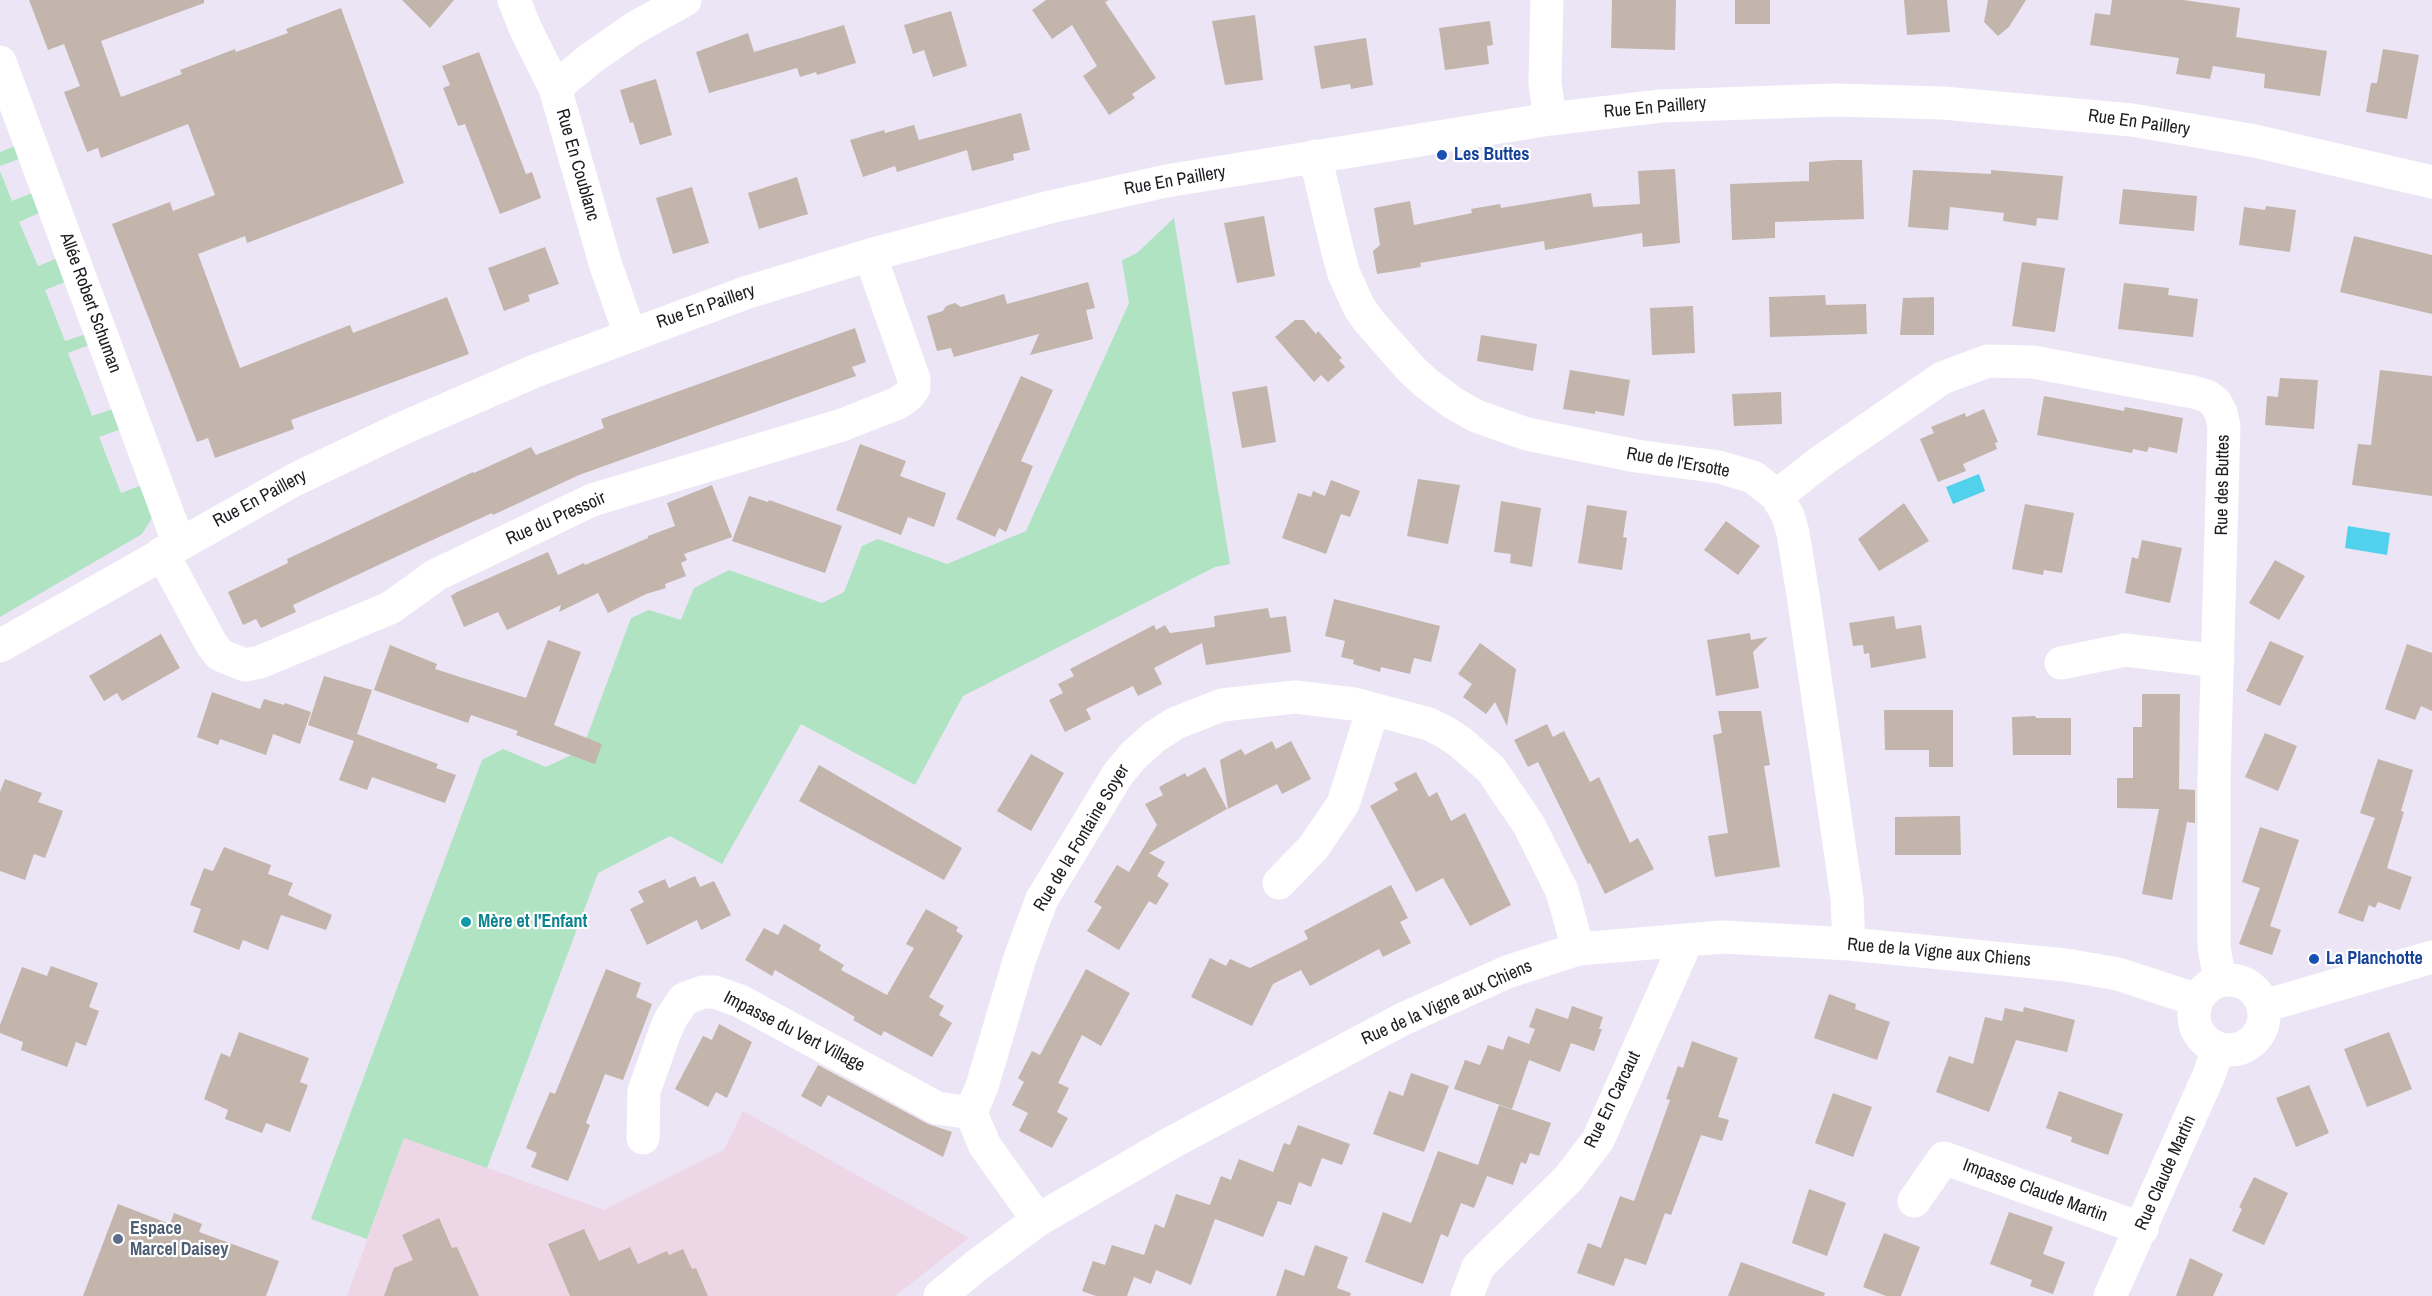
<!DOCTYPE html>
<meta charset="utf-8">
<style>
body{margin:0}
canvas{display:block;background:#ebe5f5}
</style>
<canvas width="2432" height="1296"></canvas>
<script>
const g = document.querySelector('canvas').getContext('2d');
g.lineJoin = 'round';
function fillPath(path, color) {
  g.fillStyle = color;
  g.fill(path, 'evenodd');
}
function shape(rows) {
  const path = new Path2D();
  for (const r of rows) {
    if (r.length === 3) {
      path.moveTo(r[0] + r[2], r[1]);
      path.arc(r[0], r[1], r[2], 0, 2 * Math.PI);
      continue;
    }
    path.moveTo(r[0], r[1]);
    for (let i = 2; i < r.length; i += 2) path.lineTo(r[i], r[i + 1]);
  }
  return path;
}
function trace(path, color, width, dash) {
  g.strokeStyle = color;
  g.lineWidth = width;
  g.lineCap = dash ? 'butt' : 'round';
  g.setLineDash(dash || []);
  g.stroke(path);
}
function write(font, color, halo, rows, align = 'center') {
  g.font = font + ' "Archivo Narrow",sans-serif';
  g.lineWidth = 4.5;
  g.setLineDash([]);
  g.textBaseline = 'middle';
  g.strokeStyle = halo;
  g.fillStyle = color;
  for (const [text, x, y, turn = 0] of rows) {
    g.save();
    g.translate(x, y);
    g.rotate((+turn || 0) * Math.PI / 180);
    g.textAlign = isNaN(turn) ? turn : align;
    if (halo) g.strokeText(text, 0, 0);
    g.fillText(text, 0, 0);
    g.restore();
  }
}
const education = shape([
 [743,1111,969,1238,895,1296,347,1296,404,1138,604,1210,724,1150]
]);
const green = shape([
 [15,146,19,159,0,166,0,152],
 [0,171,12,201,32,193,39,213,19,222,38,266,58,258,65,282,45,290,65,341,86,334,89,345,68,353,92,416,113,409,121,429,99,437,121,493,142,485,152,506,152,518,142,534,0,617],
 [1174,218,1230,564,1215,567,963,696,915,785,801,724,722,864,670,836,598,873,487,1168,404,1138,367,1239,311,1219,482,760,503,749,546,767,582,750,631,618,649,610,681,620,694,588,729,570,822,603,844,592,862,546,878,539,947,564,1026,531,1129,303,1122,260,1137,253]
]);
const water = shape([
 [1979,474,1985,491,1953,504,1946,487],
 [2348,526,2390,533,2387,555,2345,548]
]);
const building = shape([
 [29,0,204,0,204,3,101,41,121,97,182,74,180,70,235,49,236,52,288,33,286,29,341,8,404,183,247,243,245,236,198,254,240,368,350,325,353,333,447,297,469,354,291,420,294,429,215,458,208,438,197,442,112,224,170,202,173,211,215,195,188,124,101,158,98,148,87,152,64,92,80,86,64,44,48,50],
 [402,0,454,0,430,28],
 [1046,0,1109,0,1105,2,1156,78,1132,94,1135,98,1109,115,1083,76,1097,66,1072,25,1052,39,1032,10],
 [1612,0,1676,0,1675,50,1611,48],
 [1735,0,1770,0,1770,24,1735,24],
 [1904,0,1947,0,1950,32,1907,35],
 [1988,0,2026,0,2009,27,1998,36,1984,22],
 [2112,0,2183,0,2240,8,2236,37,2327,51,2320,96,2264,88,2265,74,2213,66,2210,79,2176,74,2179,58,2090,45,2095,13,2110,15],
 [951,11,967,66,933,77,924,50,913,54,904,25],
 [1255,15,1263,80,1225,85,1212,21],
 [1490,21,1493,45,1487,46,1489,64,1445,70,1439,28],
 [844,25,856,63,817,75,816,72,800,77,797,68,709,93,696,52,748,33,754,52],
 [1366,38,1373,85,1351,89,1350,84,1321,89,1314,46],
 [2383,49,2419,55,2407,119,2366,112,2371,83,2377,83],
 [479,52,526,174,532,172,541,198,500,214,465,124,458,126,443,88,450,85,442,66],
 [656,79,672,135,640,145,633,122,630,123,620,90],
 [1021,113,1030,150,1013,154,1014,160,972,171,967,150,897,172,895,166,863,177,850,140,884,130,885,133,914,125,919,140],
 [1836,160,1862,160,1864,219,1775,222,1775,238,1732,240,1730,184,1809,181,1809,162],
 [1675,169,1680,243,1643,247,1642,233,1545,250,1544,241,1420,263,1421,267,1377,274,1373,251,1380,245,1374,208,1410,201,1414,225,1472,213,1471,209,1500,204,1501,208,1591,193,1593,207,1640,204,1638,171],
 [1913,170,1991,174,1991,170,2063,176,2058,220,2037,218,2036,226,2003,221,2004,213,1950,207,1948,230,1908,227],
 [797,177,808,214,759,229,748,193],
 [692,187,709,243,673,254,656,198],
 [2123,189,2197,196,2194,231,2119,224],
 [2266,206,2296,210,2290,252,2239,245,2244,207,2265,210],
 [1264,216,1275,276,1237,283,1224,223],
 [2354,236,2432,255,2432,314,2340,292],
 [545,247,559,284,528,295,530,301,504,311,488,268],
 [2022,262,2065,268,2055,332,2012,326],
 [1088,282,1095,308,1086,310,1093,339,1030,355,1039,334,954,357,951,348,937,351,927,316,943,311,946,306,955,303,961,307,1004,294,1007,304],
 [2124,283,2169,288,2168,295,2198,299,2193,337,2118,329],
 [1825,295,1826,305,1866,304,1867,334,1770,337,1769,297],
 [1934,297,1934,335,1900,335,1903,298],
 [1693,306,1695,353,1652,355,1650,308],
 [1295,320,1304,320,1316,334,1318,331,1342,358,1339,360,1345,367,1328,382,1321,375,1314,382,1275,337],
 [855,328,866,362,852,367,856,376,579,475,493,515,492,513,417,547,293,605,296,612,261,628,256,619,243,625,228,592,288,563,287,559,473,472,474,473,531,447,536,455,604,428,601,419],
 [1481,335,1537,344,1533,371,1477,361],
 [1570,370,1630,380,1624,416,1595,411,1595,414,1563,409],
 [2380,370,2432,376,2432,496,2352,485,2358,444,2371,445],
 [1021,376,1053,390,1021,461,1033,466,1006,532,999,528,995,537,956,519],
 [2280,378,2318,380,2314,429,2265,425,2267,396,2278,397],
 [1267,386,1276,442,1242,448,1232,392],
 [1781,392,1782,424,1734,426,1732,394],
 [2044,396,2124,411,2125,407,2183,418,2177,453,2149,447,2147,452,2133,449,2132,453,2037,435],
 [1984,409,1998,442,1995,443,1997,449,1963,464,1966,471,1938,482,1920,439,1934,433,1931,427,1965,413,1966,417],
 [860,444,906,461,900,476,946,493,934,527,908,517,901,535,836,510],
 [1418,479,1460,485,1448,544,1407,536],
 [1331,480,1360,491,1350,517,1341,514,1326,554,1282,538,1298,493,1311,497,1313,491,1325,496],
 [712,485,732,537,684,554,687,560,681,563,686,576,665,584,666,588,646,594,608,613,598,593,559,612,561,605,507,630,498,612,464,627,451,596,457,592,548,552,558,575,584,563,585,565,648,538,648,536,675,526,667,503],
 [749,496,768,502,769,500,842,526,825,573,732,541],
 [1501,501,1541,508,1532,567,1510,563,1511,554,1494,552],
 [1904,503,1929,541,1879,571,1858,539],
 [2025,504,2074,513,2062,573,2044,570,2043,575,2012,569],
 [1587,505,1627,511,1623,537,1627,538,1622,570,1578,563],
 [1726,521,1760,546,1738,575,1704,550],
 [2142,540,2182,548,2170,603,2125,593,2132,557,2138,559],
 [2275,560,2305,576,2279,620,2249,603],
 [1334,599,1440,626,1431,662,1414,658,1410,674,1381,667,1380,672,1353,664,1354,660,1341,657,1345,641,1325,636],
 [1268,608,1270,618,1286,616,1291,652,1206,665,1202,643,1154,668,1162,684,1138,696,1133,686,1086,709,1091,719,1065,732,1049,700,1063,693,1058,684,1074,676,1070,669,1154,625,1156,630,1165,625,1170,633,1215,627,1214,616],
 [1894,616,1896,629,1921,625,1926,658,1871,668,1869,653,1864,654,1863,645,1853,646,1849,623],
 [1750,633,1751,640,1768,637,1753,652,1759,688,1716,696,1707,640],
 [161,634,180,668,122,701,117,693,104,701,89,676],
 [548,640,581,652,554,725,602,744,595,764,516,735,518,731,471,715,468,723,374,690,390,645,437,664,435,669,526,698],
 [2270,641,2304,656,2280,706,2246,691],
 [1480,643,1516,669,1507,726,1495,702,1486,714,1463,697,1472,684,1458,674],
 [2407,644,2432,653,2432,711,2421,706,2415,720,2385,709],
 [324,676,372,690,357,734,438,764,436,768,456,775,445,803,372,777,367,790,339,780,354,741,308,725],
 [212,692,260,709,264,699,284,705,285,703,311,712,300,744,273,734,266,755,220,739,218,745,197,737],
 [2142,694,2180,694,2179,789,2195,790,2195,823,2187,822,2172,900,2142,894,2159,809,2117,808,2117,778,2133,778,2133,727,2142,727],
 [1884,710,1953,710,1953,767,1929,767,1929,750,1885,750],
 [1718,711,1761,711,1770,765,1764,766,1780,867,1715,877,1708,836,1728,833,1713,735,1722,733],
 [2035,716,2036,718,2071,718,2071,755,2013,755,2012,717],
 [1547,724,1553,737,1564,731,1590,782,1599,777,1630,843,1638,838,1654,869,1605,894,1590,863,1588,864,1538,762,1528,767,1514,740],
 [2265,733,2297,746,2278,791,2245,777],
 [1272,741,1276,749,1291,741,1311,779,1282,794,1277,784,1228,809,1220,760,1241,749,1245,755],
 [1031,754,1064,773,1031,831,997,811],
 [2378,759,2413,770,2401,811,2404,812,2387,868,2412,877,2400,910,2378,902,2375,908,2369,905,2363,922,2338,913,2375,818,2360,813],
 [819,765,962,848,944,880,799,801],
 [1205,767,1227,809,1149,853,1165,862,1157,876,1169,884,1156,905,1149,901,1119,950,1087,931,1102,907,1094,902,1117,865,1129,872,1157,825,1145,804,1163,795,1159,787,1185,773,1187,777],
 [1416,772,1429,797,1437,792,1451,821,1465,813,1511,905,1470,926,1443,878,1416,892,1370,806,1398,790,1394,783],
 [5,779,42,793,38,802,63,811,45,858,34,854,25,880,0,871,0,792],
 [1960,816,1961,855,1895,855,1895,817],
 [2260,827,2299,840,2270,926,2281,930,2272,955,2239,944,2260,888,2242,882],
 [224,847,271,865,268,874,293,883,288,895,332,915,326,930,281,915,268,950,243,940,239,950,193,932,201,909,190,905,204,868,213,871],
 [695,876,700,887,714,881,731,915,701,930,697,920,647,945,630,909,644,902,638,891,665,879,669,888],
 [1391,885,1408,918,1400,922,1411,943,1383,957,1379,949,1310,986,1301,970,1273,984,1252,1026,1191,997,1210,958,1226,966,1230,959,1250,968,1308,939,1304,931],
 [926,909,958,927,956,931,963,936,929,997,944,1006,939,1015,952,1023,932,1057,884,1031,881,1036,853,1020,855,1017,775,970,772,976,745,960,764,928,778,935,784,924,821,945,819,950,844,965,841,970,887,995,914,948,906,944],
 [51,966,98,983,89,1007,99,1011,86,1046,76,1042,67,1067,21,1050,23,1042,0,1033,0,1025,22,967,47,976],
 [606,969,641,983,636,997,652,1004,623,1080,605,1074,586,1123,590,1125,568,1181,531,1167,537,1153,526,1148,550,1092,555,1094],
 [1086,969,1130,993,1101,1046,1082,1035,1058,1083,1069,1088,1057,1112,1068,1118,1052,1148,1019,1131,1028,1113,1012,1105,1024,1082,1018,1078,1032,1051,1040,1055],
 [1829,994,1856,1004,1855,1009,1890,1022,1877,1060,1814,1038],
 [1572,1006,1603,1017,1599,1029,1602,1029,1594,1051,1571,1043,1560,1072,1529,1060,1512,1109,1454,1089,1465,1060,1480,1065,1488,1045,1503,1050,1508,1036,1529,1044,1535,1029,1537,1030,1529,1027,1536,1008,1568,1019],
 [2024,1007,2075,1020,2067,1052,2016,1040,1989,1112,1936,1092,1949,1056,1973,1064,1985,1017,2002,1021,2005,1008,2023,1012],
 [719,1024,752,1042,727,1098,716,1092,708,1107,675,1089,703,1036,712,1040],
 [239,1032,309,1058,300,1082,308,1085,290,1132,266,1123,262,1133,225,1119,228,1110,204,1099,221,1053,230,1057],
 [2389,1032,2412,1089,2367,1107,2344,1049],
 [1692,1041,1738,1058,1718,1117,1729,1120,1722,1141,1701,1135,1671,1215,1665,1213,1646,1265,1625,1258,1614,1286,1577,1273,1588,1243,1601,1248,1620,1196,1634,1201,1670,1100,1666,1099,1678,1066,1683,1068],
 [818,1065,928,1124,952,1132,943,1157,828,1095,821,1107,801,1096],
 [1411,1073,1449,1086,1424,1152,1373,1134,1389,1091,1403,1096],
 [2309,1085,2329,1133,2296,1147,2276,1098],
 [2059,1091,2123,1114,2108,1155,2071,1142,2072,1137,2046,1128],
 [1833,1093,1872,1107,1853,1157,1815,1143],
 [1499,1105,1551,1123,1539,1156,1530,1153,1526,1164,1521,1162,1513,1185,1487,1176,1474,1208,1461,1203,1448,1237,1441,1234,1423,1284,1365,1262,1383,1212,1411,1223,1438,1151,1478,1165],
 [1298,1125,1350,1144,1342,1165,1322,1158,1311,1187,1299,1182,1291,1205,1278,1201,1263,1237,1215,1219,1191,1285,1156,1270,1151,1284,1134,1277,1127,1296,1096,1296,1082,1291,1093,1261,1105,1265,1112,1245,1144,1255,1155,1224,1164,1228,1176,1194,1210,1205,1221,1176,1231,1180,1239,1159,1273,1172,1284,1143,1290,1145],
 [2254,1177,2288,1193,2264,1245,2232,1231,2242,1209,2239,1207],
 [1809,1189,1846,1203,1827,1256,1792,1243],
 [118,1204,170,1224,174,1213,202,1224,199,1232,279,1261,266,1296,83,1296],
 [2009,1212,2053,1227,2043,1254,2065,1262,2053,1294,2030,1286,2032,1280,1990,1264],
 [439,1218,452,1248,457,1247,479,1296,384,1296,394,1268,413,1260,402,1235],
 [584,1229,599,1261,630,1247,638,1264,667,1251,669,1255,683,1249,692,1269,696,1268,708,1296,570,1296,548,1244],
 [1884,1233,1920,1247,1901,1296,1886,1296,1863,1287],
 [1315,1245,1348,1257,1337,1288,1351,1293,1350,1296,1276,1296,1285,1269,1304,1276],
 [2190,1258,2223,1274,2213,1296,2176,1296],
 [1741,1262,1825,1293,1824,1296,1728,1296]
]);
const minor = shape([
 [514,0,526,30,555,88,606,266,630,334],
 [1547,0,1545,83,1550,119],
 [0,62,179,544],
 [555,88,590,59,636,27,685,0],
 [1315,156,1338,252,1344,274,1359,307,1368,320,1410,368,1426,383,1453,403,1476,416,1527,434,1636,456,1719,467,1753,477,1777,496,1788,516,1793,533,1804,601,1847,898,1849,944],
 [1777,496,1820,462,1942,378,1988,361,2033,362,2193,392,2207,396,2216,403,2221,413,2224,426,2214,778,2214,947,2220,981],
 [162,553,212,645,220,655,245,665,260,662,390,608,436,575,592,500,842,425,898,403,909,395,914,388,914,379,870,255],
 [0,646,294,480,401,429,535,371,748,292,870,255,1050,207,1166,181,1550,119,1661,106,1835,100,1943,103,2132,120,2255,141,2432,182],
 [2061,663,2125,650,2218,661],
 [1279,883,1313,848,1343,804,1373,709],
 [2229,1015,35],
 [2264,1006,2432,957],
 [643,1138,644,1091,664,1035,670,1020,684,999,703,992,715,992,740,1001,937,1108,971,1113],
 [1914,1201,1944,1158,2142,1229],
 [1038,1220,985,1146,971,1113,982,1086,1020,958,1042,899,1118,774,1133,756,1154,737,1176,723,1222,705,1295,697,1354,704,1429,724,1445,732,1460,742,1491,769,1529,825,1562,891,1578,949],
 [940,1296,976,1266,1038,1220,1169,1144,1403,1019,1507,972,1578,949,1723,937,1849,944,2066,965,2118,974,2197,1000],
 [1467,1296,1478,1267,1569,1178,1598,1140,1687,940],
 [2110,1296,2209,1075,2218,1048]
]);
const markers = [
 [1442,155,6,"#1a4fb4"],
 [466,922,6,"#0f9aa8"],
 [2314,959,6,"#1a4fb4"],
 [118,1239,6,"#5c6f8a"]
];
const streetNames = [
 ["Rue En Paillery",1655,108,-5],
 ["Rue En Paillery",2139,123,8],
 ["Rue En Coublanc",577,165,74],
 ["Rue En Paillery",1175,181,-10],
 ["Allée Robert Schuman",90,303,70],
 ["Rue En Paillery",706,307,-19],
 ["Rue de l'Ersotte",1678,463,10],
 ["Rue des Buttes",2223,485,-89],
 ["Rue En Paillery",260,499,-28],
 ["Rue du Pressoir",556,519,-24],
 ["Rue de la Fontaine Soyer",1082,838,-59],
 ["Rue de la Vigne aux Chiens",1939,953,5],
 ["Rue de la Vigne aux Chiens",1447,1003,-24],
 ["Impasse du Vert Village",794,1032,27],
 ["Rue En Carcaut",1613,1100,-64],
 ["Rue Claude Martin",2166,1173,-66],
 ["Impasse Claude Martin",2035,1191,20]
];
const transitNames = [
 ["Les Buttes",1454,155],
 ["La Planchotte",2326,959]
];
const cultureNames = [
 ["Mère et l'Enfant",478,922]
];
const serviceNames = [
 ["Espace",130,1229],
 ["Marcel Daisey",130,1250]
];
fillPath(education, '#edd7e6');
fillPath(green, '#b0e3c2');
fillPath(water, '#51d1eb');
fillPath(building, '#c3b5ab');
trace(minor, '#fff', 33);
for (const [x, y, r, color] of markers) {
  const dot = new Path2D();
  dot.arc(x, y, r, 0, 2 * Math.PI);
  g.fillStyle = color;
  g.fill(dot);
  trace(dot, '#fff', 2);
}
write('18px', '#1e1c21', '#fff', streetNames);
write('bold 18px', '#164399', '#fff', transitNames, 'left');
write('bold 18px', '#0d838f', '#fff', cultureNames, 'left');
write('bold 18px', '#4e5e75', '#fff', serviceNames, 'left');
</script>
